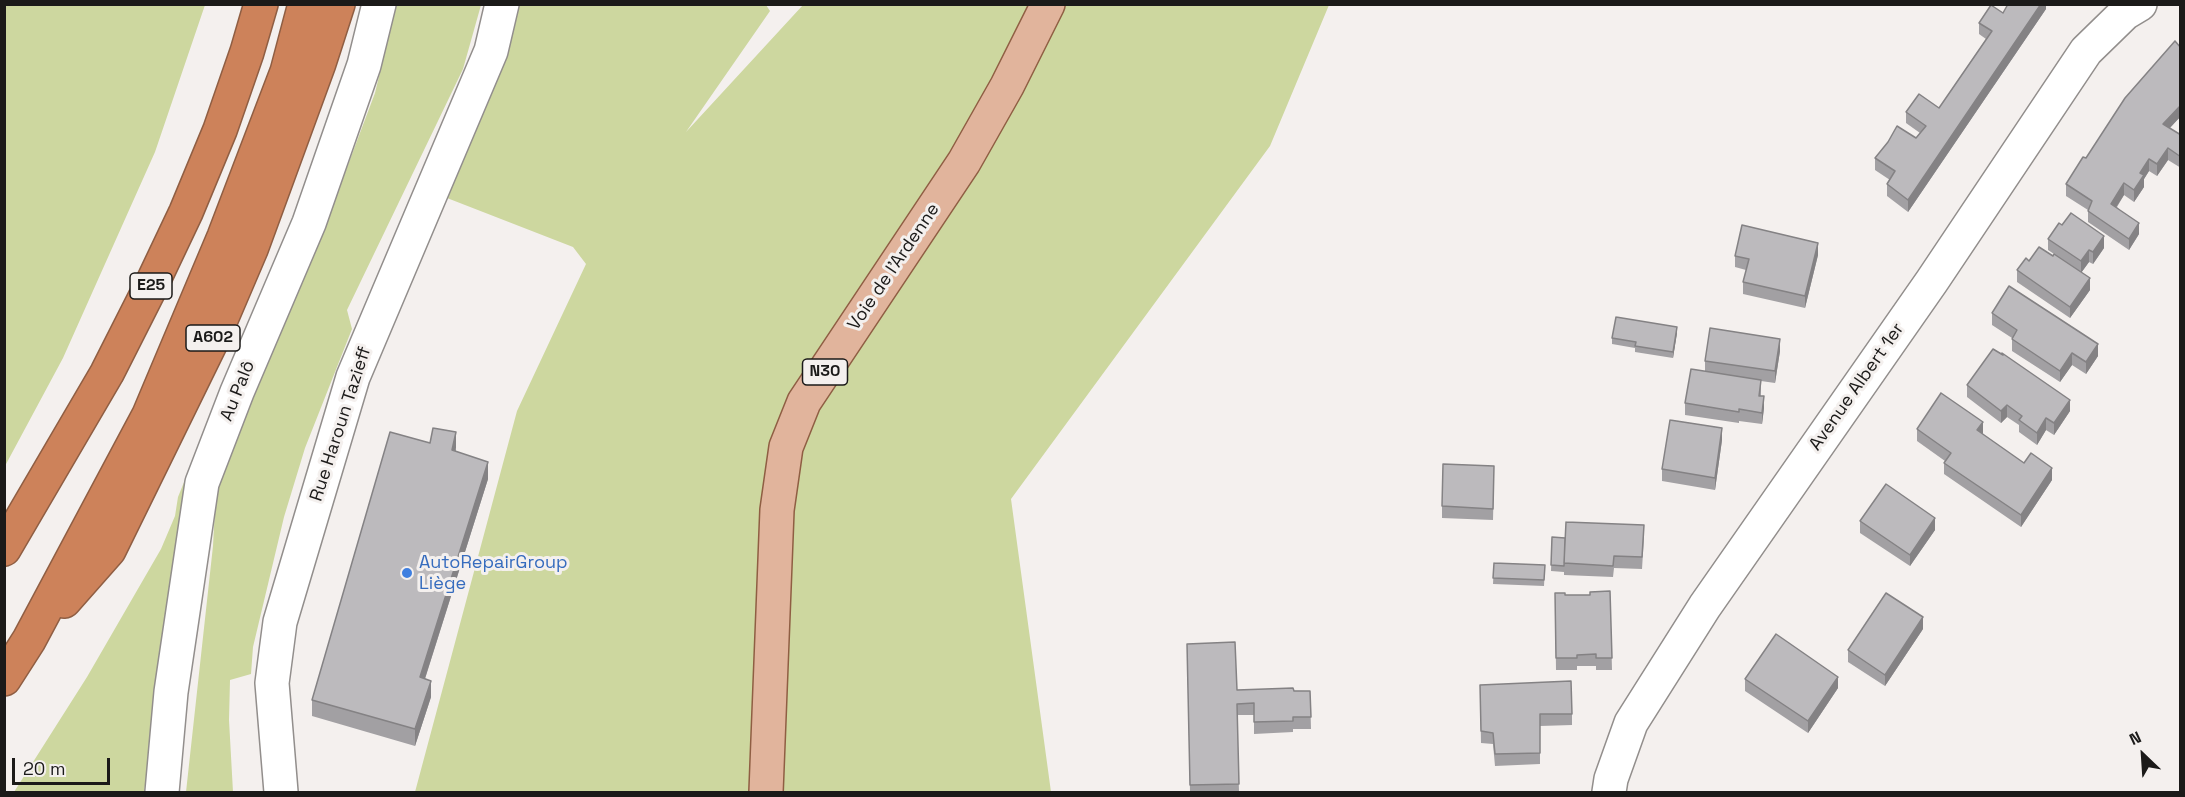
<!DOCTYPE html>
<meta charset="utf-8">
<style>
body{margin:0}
#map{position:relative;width:2185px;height:797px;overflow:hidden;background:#f4f0ee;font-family:"Space Grotesk",sans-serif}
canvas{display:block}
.frame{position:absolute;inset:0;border:6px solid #1b1a19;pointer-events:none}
.north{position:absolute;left:2113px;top:725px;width:60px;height:60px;-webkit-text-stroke:4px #f4f0ee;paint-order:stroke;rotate:335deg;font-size:16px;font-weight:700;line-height:24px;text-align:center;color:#1b1a19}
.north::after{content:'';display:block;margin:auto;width:21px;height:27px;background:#1b1a19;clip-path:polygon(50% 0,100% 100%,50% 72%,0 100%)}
.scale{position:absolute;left:12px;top:758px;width:98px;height:27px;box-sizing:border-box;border:3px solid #1b1a19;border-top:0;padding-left:8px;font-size:18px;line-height:21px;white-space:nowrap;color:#1b1a19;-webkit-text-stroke:4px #f4f0ee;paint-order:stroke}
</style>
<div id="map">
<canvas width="2185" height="797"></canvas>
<div class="frame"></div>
<div class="north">N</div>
<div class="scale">20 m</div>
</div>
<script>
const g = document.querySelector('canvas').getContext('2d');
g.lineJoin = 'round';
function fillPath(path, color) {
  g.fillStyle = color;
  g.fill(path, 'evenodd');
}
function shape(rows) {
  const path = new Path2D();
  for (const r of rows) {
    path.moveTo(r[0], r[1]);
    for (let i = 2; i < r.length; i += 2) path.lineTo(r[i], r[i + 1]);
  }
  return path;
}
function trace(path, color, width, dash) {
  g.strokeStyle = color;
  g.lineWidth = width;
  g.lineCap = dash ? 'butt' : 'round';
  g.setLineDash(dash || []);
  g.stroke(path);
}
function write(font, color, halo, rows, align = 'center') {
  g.font = font + ' "Space Grotesk",sans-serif';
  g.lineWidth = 6;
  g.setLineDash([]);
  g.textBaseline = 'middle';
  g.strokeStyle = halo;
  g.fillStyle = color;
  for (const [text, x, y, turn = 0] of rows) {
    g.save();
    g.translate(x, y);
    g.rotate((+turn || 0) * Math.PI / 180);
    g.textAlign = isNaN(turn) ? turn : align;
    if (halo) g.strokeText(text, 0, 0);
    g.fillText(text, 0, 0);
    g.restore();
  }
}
const green = shape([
 [5,4,205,5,155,152,63,358,5,466],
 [396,5,481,5,463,69,347,310,352,329,305,448,284,517,253,647,251,674,230,680,229,720,233,792,186,792,213,546,216,488,238,432,331,210,375,93],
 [515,5,766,5,770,11,686,132,803,5,1329,5,1270,146,1011,499,1051,792,415,792,517,411,586,264,573,247,447,198,507,35],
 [191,465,199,466,178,555,144,792,14,792,87,677,161,549,175,516,178,497]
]);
const minor = shape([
 [162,792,171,692,202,483,237,392,309,223,364,65,379,4],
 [281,792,272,683,280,622,353,377,491,51,502,4]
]);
const tertiary = shape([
 [1609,792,1611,779,1631,723,1705,606,1932,281,2086,51,2125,13,2140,4]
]);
const primary = shape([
 [766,792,777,510,786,447,804,402,964,162,1007,86,1048,4]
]);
const motorway = shape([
 [4,549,107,373,149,290,186,212,220,130,247,52,261,4],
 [64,601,109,550,213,338,251,249,319,63,338,4],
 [4,679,29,640,149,415,224,237,287,72,305,4]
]);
const wall = shape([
 [2046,4,2046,9,1908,212,1887,196,1887,184,1890,180,1875,170,1875,158,1916,138,1920,133,1906,123,1906,112,1939,108,1986,39,1979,34,1979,23,2003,13],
 [2181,48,2181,116,2170,128,2181,135,2181,168,2168,160,2157,176,2149,171,2144,179,2144,187,2134,202,2124,195,2117,207,2139,234,2129,250,2088,222,2088,210,2066,196,2066,184],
 [2048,239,2104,248,2093,264,2089,262,2081,273,2090,290,2070,318,2017,282,2017,270,2029,261,2053,256,2054,254,2048,250],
 [1818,255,1805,308,1743,294,1743,282,1746,270,1735,267,1735,256],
 [1992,313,2098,356,2086,374,2072,365,2060,382,2012,351,2012,338,1992,325],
 [1677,333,1673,358,1635,352,1635,348,1612,344,1612,338],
 [1780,351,1775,383,1761,381,1761,396,1764,408,1762,424,1739,421,1739,423,1685,415,1685,403,1705,371,1705,361],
 [1967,385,2070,411,2054,435,2046,430,2037,445,2019,432,2019,425,2007,417,2001,423,1967,397],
 [1917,429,1983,433,1982,434,2024,463,2052,480,2021,527,1944,474,1944,463,1945,461,1917,441],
 [1722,440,1715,490,1662,481,1662,469],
 [456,448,456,451,488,479,425,679,431,697,415,746,312,716,312,700],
 [1494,478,1493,520,1442,518,1442,506],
 [1860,521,1935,530,1910,566,1860,533],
 [1552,537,1565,538,1644,537,1642,569,1614,568,1613,577,1564,575,1564,572,1551,571],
 [1494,563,1545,565,1544,586,1493,584],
 [1610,591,1612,670,1596,670,1596,666,1577,666,1577,670,1556,670,1555,593,1565,595,1590,595],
 [1923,629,1885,686,1848,662,1848,650],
 [1187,644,1237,690,1310,691,1311,729,1293,729,1293,732,1254,734,1254,715,1237,715,1239,792,1190,792],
 [1745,679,1838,688,1808,733,1745,691],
 [1480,685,1572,714,1572,725,1540,726,1540,764,1495,766,1493,744,1481,743]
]);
const shadedWall = shape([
 [2041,4,2046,4,2046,9,1908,212,1908,200],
 [2181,105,2181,116,2163,135,2163,124],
 [2168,148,2168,160,2157,176,2157,164],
 [2149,159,2149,171,2144,179,2144,187,2134,202,2134,190,2140,173],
 [2124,183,2124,195,2111,215,2111,204],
 [2139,223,2139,234,2129,250,2129,239],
 [2104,236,2104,248,2093,264,2093,252],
 [1818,243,1818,255,1805,308,1805,296],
 [2089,250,2089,262,2081,273,2081,261],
 [2090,278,2090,290,2070,318,2070,307],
 [1677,327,1677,333,1673,358,1673,352],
 [1780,339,1780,351,1775,383,1775,371],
 [2098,344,2098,356,2086,374,2086,362],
 [2072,353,2072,365,2060,382,2060,371],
 [1764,396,1764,408,1762,424,1762,413],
 [2070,400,2070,411,2054,435,2054,423],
 [2007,405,2007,417,2001,423,2001,411],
 [2046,418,2046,430,2037,445,2037,433],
 [1983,422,1983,433,1977,442,1977,430],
 [1722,428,1722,440,1715,490,1715,478],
 [456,432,456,448,452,466,452,450],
 [488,462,488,479,420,694,420,677],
 [2052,468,2052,480,2021,527,2021,515],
 [1935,518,1935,530,1910,566,1910,555],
 [1923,617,1923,629,1885,686,1885,675],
 [1838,677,1838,688,1808,733,1808,721],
 [431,681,431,697,415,746,415,729]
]);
const building = shape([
 [2008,4,2041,4,1908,200,1887,184,1895,171,1875,158,1888,142,1897,126,1916,138,1926,126,1906,112,1919,94,1939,108,1992,31,1979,23,1991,5,2003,13,2008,4],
 [2175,41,2181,48,2181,105,2163,124,2181,135,2181,157,2168,148,2157,164,2149,159,2140,173,2144,175,2134,190,2124,183,2111,204,2139,223,2129,239,2088,211,2092,201,2066,184,2083,157,2086,158,2125,98,2175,41],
 [2071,213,2104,236,2093,252,2089,250,2081,261,2048,239,2059,223,2062,225,2071,213],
 [1742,225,1818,243,1805,296,1743,282,1749,259,1735,256,1742,225],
 [2039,247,2053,256,2054,254,2090,278,2070,307,2017,270,2026,258,2029,261,2039,247],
 [2009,286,2098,344,2086,362,2072,353,2060,371,2012,339,2017,330,1992,313,2009,286],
 [1616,317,1677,327,1673,352,1635,346,1636,342,1612,338,1616,317],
 [1710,328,1780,339,1775,371,1705,361,1710,328],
 [1993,349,2003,355,2002,353,2070,400,2054,423,2046,418,2037,433,2019,420,2022,416,2007,405,2001,411,1967,385,1993,349],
 [1691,369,1761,380,1759,396,1764,396,1762,413,1739,409,1739,412,1685,403,1691,369],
 [1941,393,1983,422,1977,430,2024,463,2031,453,2052,468,2021,515,1944,463,1951,453,1917,429,1941,393],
 [1670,420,1722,428,1715,478,1662,469,1670,420],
 [433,428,456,432,452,450,488,462,420,677,431,681,415,729,312,700,390,432,430,443,433,428],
 [1443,464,1494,466,1493,509,1442,506,1443,464],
 [1886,484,1935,518,1910,555,1860,521,1886,484],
 [1566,522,1644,525,1642,557,1614,556,1613,566,1564,563,1566,522],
 [1552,537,1565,538,1564,566,1551,565,1552,537],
 [1494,563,1545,565,1544,580,1493,578,1494,563],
 [1610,591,1612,658,1596,658,1596,654,1577,655,1577,658,1556,658,1555,593,1565,593,1565,595,1590,595,1590,592,1610,591],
 [1886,593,1923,617,1885,675,1848,650,1886,593],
 [1776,634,1838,677,1808,721,1745,679,1776,634],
 [1235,642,1237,690,1293,688,1294,691,1310,691,1311,717,1293,717,1293,721,1254,722,1254,703,1237,704,1239,784,1190,785,1187,644,1235,642],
 [1571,681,1572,714,1540,714,1540,753,1495,754,1493,733,1481,731,1480,685,1571,681]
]);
const markers = [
 [407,573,6,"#3f7fe0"]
];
const shields = [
 [151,286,42],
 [213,338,54],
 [825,372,45]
];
const shieldNames = [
 ["E25",151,286],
 ["A602",213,338],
 ["N30",825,372]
];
const streetNames = [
 ["Voie de l'Ardenne",894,267,-56],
 ["Avenue Albert 1er",1857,387,-55],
 ["Au Palô",238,391,-68],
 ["Rue Haroun Tazieff",341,424,-72]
];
const shopNames = [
 ["AutoRepairGroup",419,563],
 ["Liège",419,584]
];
fillPath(green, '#cdd79f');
trace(minor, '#928e8c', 36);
trace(tertiary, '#928e8c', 36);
trace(primary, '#8f5e43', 36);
trace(motorway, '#8f5e43', 36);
trace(minor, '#fff', 33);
trace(tertiary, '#fff', 33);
trace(primary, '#e1b49c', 33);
trace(motorway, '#cd825a', 33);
fillPath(wall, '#a2a0a3');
fillPath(shadedWall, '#848284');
fillPath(building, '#bcbabd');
trace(building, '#848284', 1.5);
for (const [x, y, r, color] of markers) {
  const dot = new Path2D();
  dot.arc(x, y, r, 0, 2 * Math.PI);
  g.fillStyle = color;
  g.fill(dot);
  trace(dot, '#f4f0ee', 2);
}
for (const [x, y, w] of shields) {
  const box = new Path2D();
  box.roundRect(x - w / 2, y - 13, w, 26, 4.5);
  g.fillStyle = '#f4f0ee';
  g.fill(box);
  trace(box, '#1b1a19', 1.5);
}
write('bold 16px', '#1b1a19', null, shieldNames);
write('18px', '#1b1a19', '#f4f0ee', streetNames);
write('18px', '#366cbe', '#f4f0ee', shopNames, 'left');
</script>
